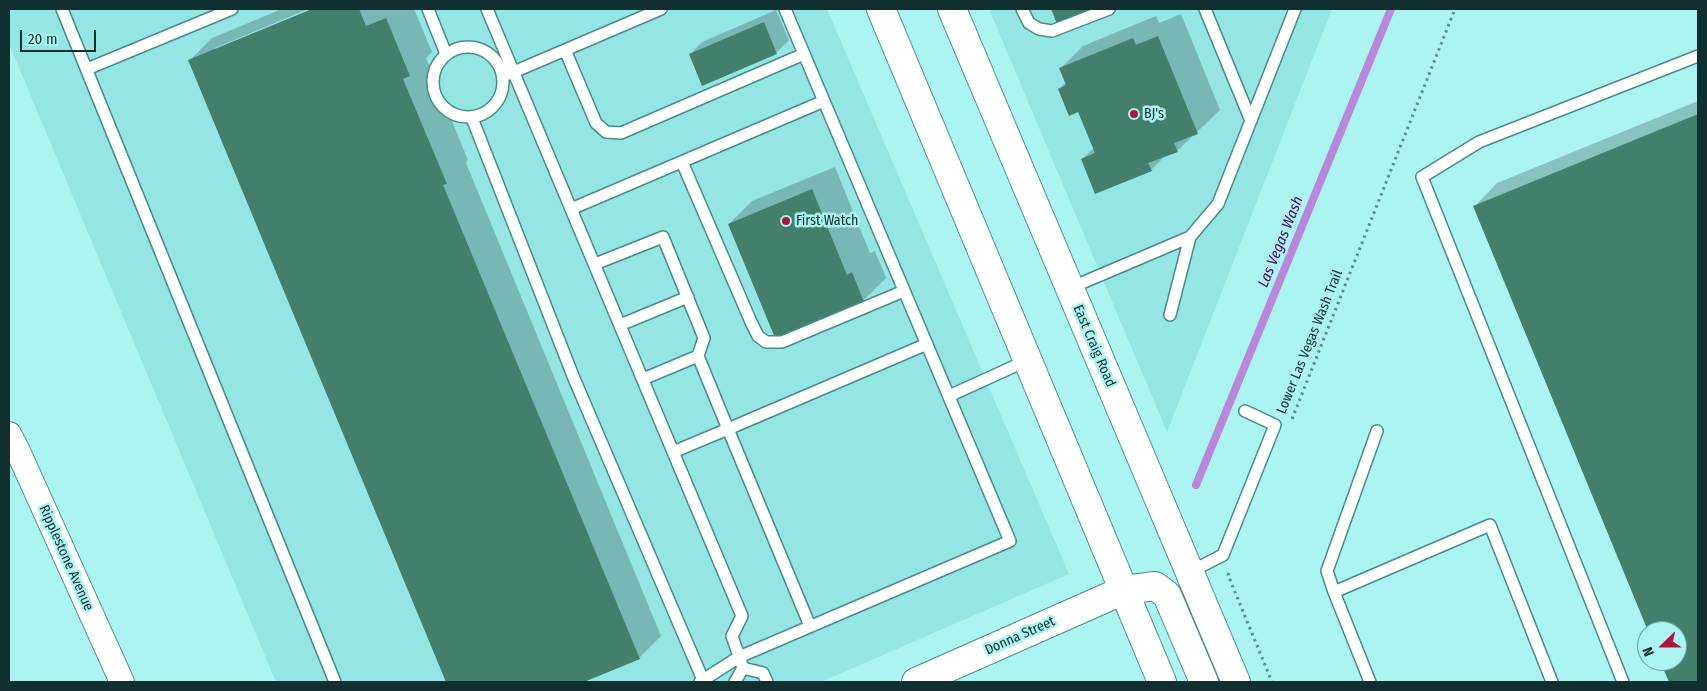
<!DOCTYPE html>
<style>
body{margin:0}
#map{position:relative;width:1707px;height:691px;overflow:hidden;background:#acf4f0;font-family:"Fira Sans Condensed",sans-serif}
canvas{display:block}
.frame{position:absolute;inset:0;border:10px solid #112f2e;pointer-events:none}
.north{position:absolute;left:1637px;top:621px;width:50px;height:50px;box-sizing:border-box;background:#acf4f0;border:1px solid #6ea5a2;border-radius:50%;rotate:248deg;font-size:14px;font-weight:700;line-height:20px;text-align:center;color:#112f2e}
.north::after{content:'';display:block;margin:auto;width:18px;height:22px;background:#aa1543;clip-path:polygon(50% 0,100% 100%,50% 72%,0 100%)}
.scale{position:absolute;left:20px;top:30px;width:76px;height:22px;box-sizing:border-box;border:2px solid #112f2e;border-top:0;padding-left:6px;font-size:15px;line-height:18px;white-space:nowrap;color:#112f2e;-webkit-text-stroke:4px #acf4f0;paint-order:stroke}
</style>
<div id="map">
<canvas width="1707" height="691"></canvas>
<div class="frame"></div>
<div class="north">N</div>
<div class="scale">20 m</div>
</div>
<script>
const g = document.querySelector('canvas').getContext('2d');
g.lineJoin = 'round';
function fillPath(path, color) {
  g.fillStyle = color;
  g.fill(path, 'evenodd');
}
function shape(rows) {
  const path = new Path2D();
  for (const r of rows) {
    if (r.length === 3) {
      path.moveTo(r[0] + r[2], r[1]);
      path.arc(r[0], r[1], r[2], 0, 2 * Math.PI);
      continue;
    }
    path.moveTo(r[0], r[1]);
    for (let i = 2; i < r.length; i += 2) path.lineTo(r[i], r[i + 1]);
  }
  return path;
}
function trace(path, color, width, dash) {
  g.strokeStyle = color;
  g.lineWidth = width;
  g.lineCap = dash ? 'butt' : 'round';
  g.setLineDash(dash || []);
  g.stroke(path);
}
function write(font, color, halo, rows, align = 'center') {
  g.font = font + ' "Fira Sans Condensed",sans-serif';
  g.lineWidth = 5;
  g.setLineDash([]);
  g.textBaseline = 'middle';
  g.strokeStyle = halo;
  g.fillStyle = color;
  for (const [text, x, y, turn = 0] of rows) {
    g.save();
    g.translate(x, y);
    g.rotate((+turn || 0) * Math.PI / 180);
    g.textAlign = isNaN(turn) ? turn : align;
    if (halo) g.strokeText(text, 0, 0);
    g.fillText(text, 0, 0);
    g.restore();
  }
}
const built = shape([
 [9,9,827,9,1069,574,821,682,276,682,9,44],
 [989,9,1332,9,1167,432]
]);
const shadow = shape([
 [282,9,308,9,215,48,215,50,315,9,414,9,432,52,426,58,468,160,466,163,661,636,639,658,581,682,447,682,190,60,212,38],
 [776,10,789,40,776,53,690,54,702,42],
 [1181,14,1220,110,1177,151,1166,155,1151,170,1082,159,1094,148,1079,111,1059,89,1066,82,1061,68,1083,46,1156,16,1159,23],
 [1698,101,1698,682,1670,682,1661,661,1677,661,1677,631,1475,206,1497,183],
 [835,167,870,253,875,251,886,278,864,300,776,337,729,224,752,201]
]);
const stream = shape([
 [1196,485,1391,9]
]);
const building = shape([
 [312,9,359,9,366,26,386,18,410,76,403,79,447,184,443,185,640,659,584,682,446,682,188,60],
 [1051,9,1094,9,1057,24],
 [764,22,777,54,702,86,689,54],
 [1158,36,1198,134,1174,143,1178,152,1148,163,1152,171,1095,194,1081,159,1095,153,1078,112,1069,116,1058,89,1066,85,1059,68,1133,38,1136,45],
 [1698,114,1698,682,1669,682,1660,661,1677,661,1677,631,1648,631,1473,206],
 [812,189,847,275,852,272,864,302,775,338,728,224]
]);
const path = shape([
 [1292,419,1455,9],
 [1229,573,1228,575,1272,682]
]);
const lane = shape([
 [62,9,335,682],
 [428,9,446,54],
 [487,9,742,616,732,636,743,668,735,682],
 [1022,9,1029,23,1039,29,1052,31,1109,9],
 [1205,9,1251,121],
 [468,82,35],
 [565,50,596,123,606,132,621,133,804,54],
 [87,69,232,9],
 [509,74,661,9],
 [472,118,573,376,703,680],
 [682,162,751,322,758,336,766,342,782,342,904,291],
 [571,209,824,101],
 [595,264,663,237,704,338,698,356,728,429,927,344],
 [1070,288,1190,237,1218,204,1295,9],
 [1170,315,1190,237],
 [620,325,688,297],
 [643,379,698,356],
 [949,396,1028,360],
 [673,452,728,429,810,626],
 [1190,572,1223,555,1275,425,1245,411],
 [1334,592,1327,571,1377,431],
 [743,668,763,673,767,682],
 [700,682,739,657,1010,541,785,9],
 [1370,682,1334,592,1490,525,1552,682],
 [1623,682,1422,177,1479,142,1698,56]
]);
const street = shape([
 [9,434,17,449,122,682]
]);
const secondary = shape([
 [916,682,1124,590]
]);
const primary = shape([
 [881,9,1162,682],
 [952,9,1236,682],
 [1124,590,1155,586,1167,595,1204,682]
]);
const markers = [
 [1134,114,5,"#aa1543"],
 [786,221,5,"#aa1543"]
];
const poiNames = [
 ["BJ's",1144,114],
 ["First Watch",796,221]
];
const streetNames = [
 ["Lower Las Vegas Wash Trail",1310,342,-68],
 ["East Craig Road",1094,346,67],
 ["Ripplestone Avenue",66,558,66],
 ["Donna Street",1020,636,-24]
];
const waterNames = [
 ["Las Vegas Wash",1281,242,-68]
];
fillPath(built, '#95e6e2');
fillPath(shadow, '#0003');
trace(stream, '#ba86db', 8);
fillPath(building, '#42806d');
trace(lane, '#468d89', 14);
trace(street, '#468d89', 26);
trace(secondary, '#468d89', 30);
trace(primary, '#468d89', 30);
trace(path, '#5c8e8b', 3, [2.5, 4]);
trace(lane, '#fff', 11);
trace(street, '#fff', 24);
trace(secondary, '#fff', 28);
trace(primary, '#fff', 28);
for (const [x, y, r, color] of markers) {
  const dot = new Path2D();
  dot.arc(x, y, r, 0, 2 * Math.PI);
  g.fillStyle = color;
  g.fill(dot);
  trace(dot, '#acf4f0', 2);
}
write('14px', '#112f2e', '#acf4f0', poiNames, 'left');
write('14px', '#112f2e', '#acf4f0', streetNames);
write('italic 15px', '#4c006c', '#acf4f0', waterNames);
</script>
